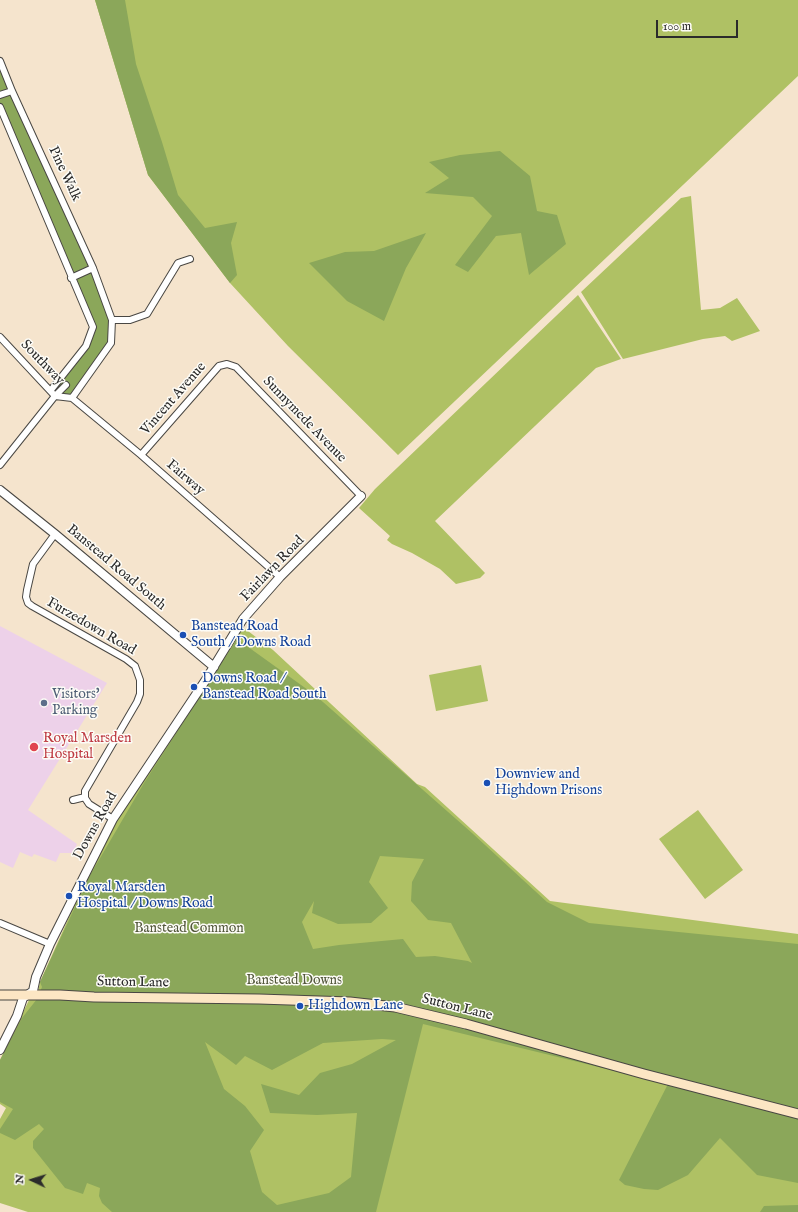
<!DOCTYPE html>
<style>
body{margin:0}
#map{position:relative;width:798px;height:1212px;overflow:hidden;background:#f5e4cd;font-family:"IM FELL English",serif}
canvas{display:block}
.north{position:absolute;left:12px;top:1160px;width:40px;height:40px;-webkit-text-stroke:3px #fdfcf7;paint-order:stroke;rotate:274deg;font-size:11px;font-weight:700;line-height:16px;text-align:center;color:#2b2b2b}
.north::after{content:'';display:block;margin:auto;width:14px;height:18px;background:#2b2b2b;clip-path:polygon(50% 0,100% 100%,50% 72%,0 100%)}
.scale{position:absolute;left:656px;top:20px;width:82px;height:18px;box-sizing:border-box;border:2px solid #2b2b2b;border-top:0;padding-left:5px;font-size:12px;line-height:14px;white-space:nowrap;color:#2b2b2b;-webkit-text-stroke:3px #fdfcf7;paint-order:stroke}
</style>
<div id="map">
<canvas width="798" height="1212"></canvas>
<div class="north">N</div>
<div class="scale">100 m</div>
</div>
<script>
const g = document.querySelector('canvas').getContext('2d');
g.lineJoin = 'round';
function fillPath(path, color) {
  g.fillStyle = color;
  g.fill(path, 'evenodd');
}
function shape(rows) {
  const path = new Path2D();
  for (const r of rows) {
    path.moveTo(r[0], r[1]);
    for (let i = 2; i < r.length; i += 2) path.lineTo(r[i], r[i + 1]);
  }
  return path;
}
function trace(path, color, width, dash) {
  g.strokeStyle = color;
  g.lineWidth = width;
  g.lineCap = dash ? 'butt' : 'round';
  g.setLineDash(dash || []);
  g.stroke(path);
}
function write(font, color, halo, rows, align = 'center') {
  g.font = font + ' "IM FELL English",serif';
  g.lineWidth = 3;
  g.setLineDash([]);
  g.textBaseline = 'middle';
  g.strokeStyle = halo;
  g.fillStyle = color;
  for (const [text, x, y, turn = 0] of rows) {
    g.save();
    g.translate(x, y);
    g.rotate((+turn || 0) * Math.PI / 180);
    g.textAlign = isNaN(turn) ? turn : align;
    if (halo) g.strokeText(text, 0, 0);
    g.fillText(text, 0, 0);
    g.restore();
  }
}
const built = shape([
 [0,626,107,683,28,810,77,844,73,853,60,853,56,862,34,854,32,857,20,852,13,868,0,862]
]);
const green = shape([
 [95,0,798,0,798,76,398,455,288,346,230,283,148,175],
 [691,196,701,310,720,308,737,298,760,331,732,341,725,336,703,339,623,359,581,292,681,198],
 [578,295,621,359,596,368,435,521,485,573,480,578,456,584,440,569,412,553,392,544,387,540,390,536,359,508,375,489],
 [244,628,273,650,417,784,425,787,550,901,798,934,798,1212,28,1212,0,1203,0,1119,6,1108,0,1104,0,1060,30,998,37,998,40,982,113,819,235,633],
 [481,665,488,701,436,711,429,675],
 [698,810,743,870,705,899,659,839]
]);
const forest = shape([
 [95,0,125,0,136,64,162,142,178,195,205,228,237,222,231,243,237,275,230,283,148,175],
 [0,61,93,268,112,320,111,343,72,398,51,390,86,347,93,327,0,107],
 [500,151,530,176,537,211,557,215,566,244,529,275,521,233,496,236,468,272,455,265,492,216,473,197,425,193,449,178,429,162,460,155],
 [426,233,406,268,384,321,347,301,309,263,345,252,374,251],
 [237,639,315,695,472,833,547,902,589,923,798,944,798,1183,757,1175,720,1138,688,1175,658,1190,644,1189,625,1185,619,1180,668,1084,423,1024,376,1212,112,1212,102,1203,99,1196,100,1188,87,1183,83,1194,65,1188,33,1148,33,1141,44,1129,39,1124,15,1140,0,1133,0,1129,13,1109,0,1102,0,1060,22,1018,37,999,42,987,40,982,89,877,144,783],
 [380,856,424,859,412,882,411,901,428,920,451,923,472,963,468,961,435,956,416,957,403,939,339,945,313,949,302,922,314,901,312,913,338,924,371,923,388,908,369,882],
 [382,1039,396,1040,352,1064,320,1073,299,1095,261,1084,270,1113,317,1115,357,1113,351,1177,329,1193,277,1205,262,1192,250,1151,264,1130,245,1106,224,1089,205,1042,236,1065,245,1056,272,1070,323,1043],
 [798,1205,798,1212,760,1212,764,1206]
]);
const minor = shape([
 [0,61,12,91,93,268,112,320,111,343,72,398],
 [0,95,12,91],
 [0,107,93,327,86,346,51,390],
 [71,278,93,268],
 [112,320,130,320,147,314,178,263,190,259],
 [0,337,55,396,72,398],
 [72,398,141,455,280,577],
 [141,455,219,366,227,364,236,367,361,496],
 [0,465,55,396,66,385],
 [55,534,33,564,27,590,26,597,28,603,32,606,126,659,135,666,140,680,140,694,137,702,85,791,85,798,89,804,113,819],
 [73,800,85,797],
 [0,923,50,944]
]);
const tertiary = shape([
 [0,490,55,534,214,667],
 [0,1050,17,1016,23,998,33,991,36,977,50,944,113,819,205,681,243,619,280,577,361,496]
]);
const secondary = shape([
 [0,995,60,995,94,997,259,999,350,1002,395,1007,466,1024,644,1074,798,1114]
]);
const markers = [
 [183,635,4,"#1a4fb4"],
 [194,687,4,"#1a4fb4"],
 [44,703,4,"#5c6f8a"],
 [34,747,5,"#e0444e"],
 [487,783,4,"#1a4fb4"],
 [69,896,4,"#1a4fb4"],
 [300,1006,4,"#1a4fb4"]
];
const streetNames = [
 ["Pine Walk",64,174,65],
 ["Southway",42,363,46],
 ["Vincent Avenue",174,399,-49],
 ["Sunnymede Avenue",304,420,46],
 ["Fairway",185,478,41],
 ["Banstead Road South",116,568,40],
 ["Fairlawn Road",273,569,-46],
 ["Furzedown Road",91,627,30],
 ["Downs Road",96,826,-61],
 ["Sutton Lane",133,983,1],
 ["Sutton Lane",457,1008,14]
];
const transitNames = [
 ["Banstead Road",191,627],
 ["South / Downs Road",191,643],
 ["Downs Road /",202,679],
 ["Banstead Road South",202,695],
 ["Downview and",495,775],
 ["Highdown Prisons",495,791],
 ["Royal Marsden",77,888],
 ["Hospital / Downs Road",77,904],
 ["Highdown Lane",308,1006]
];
const serviceNames = [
 ["Visitors'",52,695],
 ["Parking",52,711]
];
const healthNames = [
 ["Royal Marsden",43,739],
 ["Hospital",43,755]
];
const parkNames = [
 ["Banstead Common",189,929],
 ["Banstead Downs",294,981]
];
fillPath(built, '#edd1e9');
fillPath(green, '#afc164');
fillPath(forest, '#8ba75a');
trace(minor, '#494743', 8);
trace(tertiary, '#494743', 10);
trace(secondary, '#494743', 11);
trace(minor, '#fff', 6);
trace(tertiary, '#fff', 8);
trace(secondary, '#fce6c4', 9);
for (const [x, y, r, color] of markers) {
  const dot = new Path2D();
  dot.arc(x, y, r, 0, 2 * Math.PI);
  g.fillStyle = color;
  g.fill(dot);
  trace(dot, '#fdfcf7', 1.5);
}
write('14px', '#2b2b2b', '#fdfcf7', streetNames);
write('14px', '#164399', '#fdfcf7', transitNames, 'left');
write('14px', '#4e5e75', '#fdfcf7', serviceNames, 'left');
write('14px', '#be3a42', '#fdfcf7', healthNames, 'left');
write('14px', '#53583c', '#fdfcf7', parkNames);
</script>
